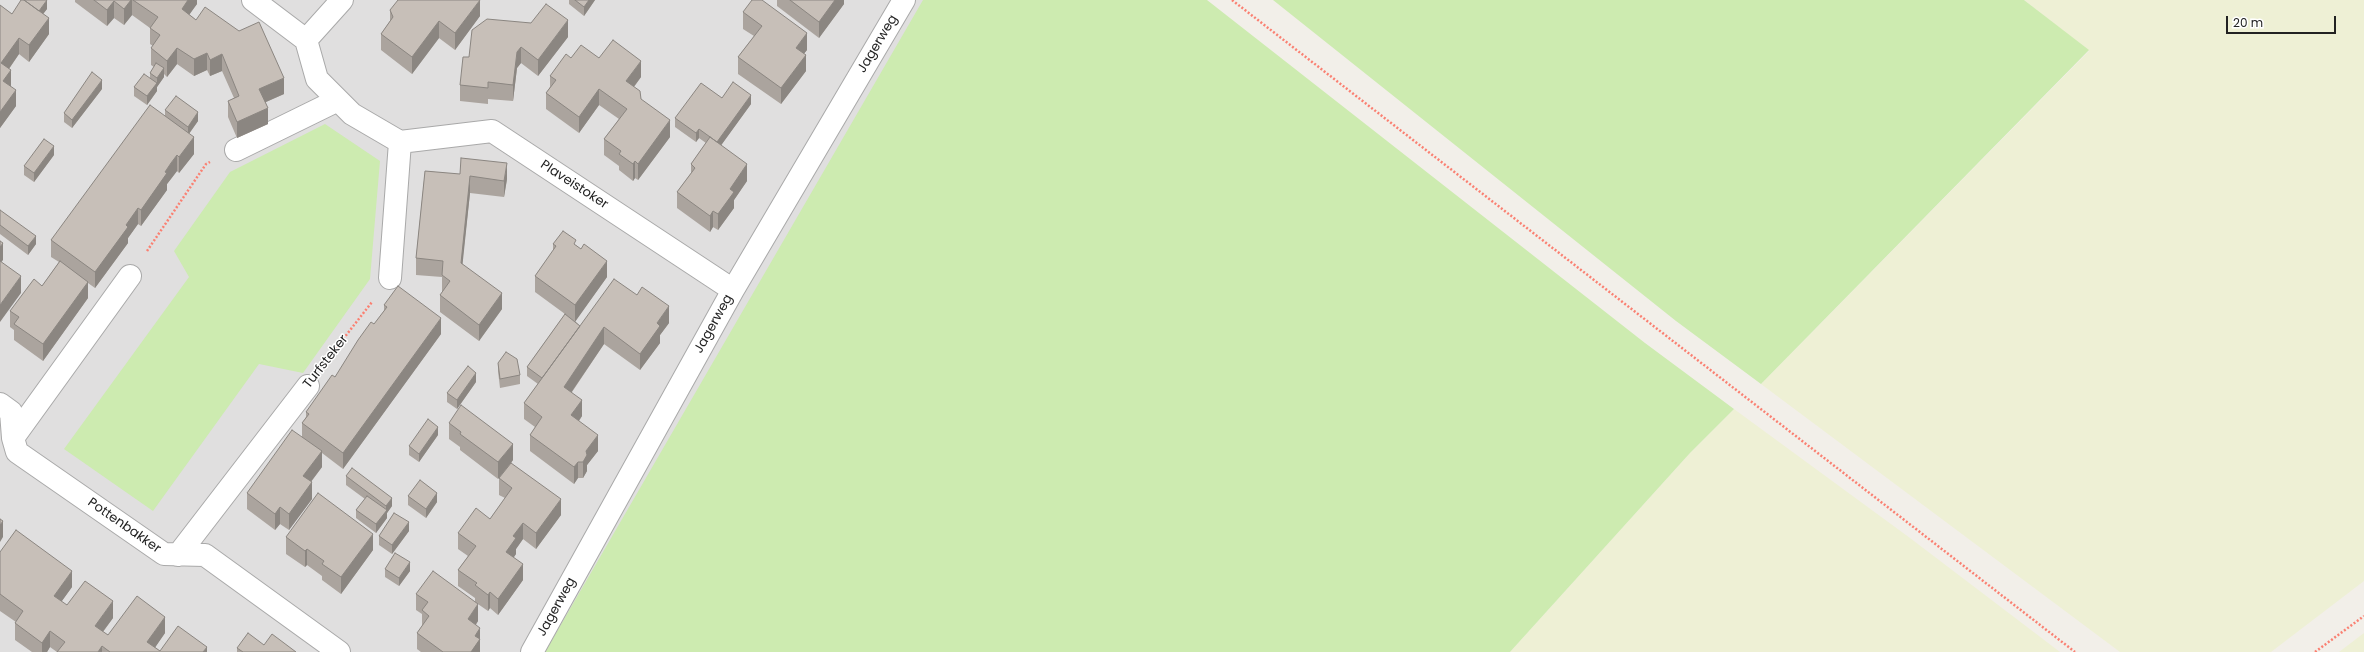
<!DOCTYPE html>
<style>
body{margin:0}
#map{position:relative;width:2364px;height:652px;overflow:hidden;background:#f2efe9;font-family:Poppins,sans-serif}
canvas{display:block}
.scale{position:absolute;left:2226px;top:16px;width:110px;height:18px;box-sizing:border-box;border:2px solid #222;border-top:0;padding-left:5px;font-size:12px;line-height:14px;white-space:nowrap;color:#222;-webkit-text-stroke:3px #fff;paint-order:stroke}
</style>
<div id="map">
<canvas width="2364" height="652"></canvas>
<div class="scale">20 m</div>
</div>
<script>
const g = document.querySelector('canvas').getContext('2d');
g.lineJoin = 'round';
function fillPath(path, color) {
  g.fillStyle = color;
  g.fill(path, 'evenodd');
}
function shape(rows) {
  const path = new Path2D();
  for (const r of rows) {
    path.moveTo(r[0], r[1]);
    for (let i = 2; i < r.length; i += 2) path.lineTo(r[i], r[i + 1]);
  }
  return path;
}
function trace(path, color, width, dash) {
  g.strokeStyle = color;
  g.lineWidth = width;
  g.lineCap = dash ? 'butt' : 'round';
  g.setLineDash(dash || []);
  g.stroke(path);
}
function write(font, color, halo, rows, align = 'center') {
  g.font = font + ' Poppins,sans-serif';
  g.lineWidth = 3;
  g.setLineDash([]);
  g.textBaseline = 'middle';
  g.strokeStyle = halo;
  g.fillStyle = color;
  for (const [text, x, y, turn = 0] of rows) {
    g.save();
    g.translate(x, y);
    g.rotate((+turn || 0) * Math.PI / 180);
    g.textAlign = isNaN(turn) ? turn : align;
    if (halo) g.strokeText(text, 0, 0);
    g.fillText(text, 0, 0);
    g.restore();
  }
}
const residential = shape([
 [0,0,934,0,646,652,0,652]
]);
const farmland = shape([
 [2024,0,2364,0,2364,581,2271,652,2120,652,1761,384,2089,51],
 [1734,409,1910,538,2060,652,1510,652,1690,453],
 [2364,633,2364,652,2339,652]
]);
const grass = shape([
 [923,0,1207,0,1645,343,1734,409,1690,453,1510,652,545,652],
 [1273,0,2024,0,2089,50,1761,384,1676,321],
 [325,124,380,161,370,279,303,373,259,364,153,511,64,449,189,277,174,251,230,172]
]);
const path = shape([
 [1232,0,2075,652],
 [147,251,206,164,210,162],
 [326,361,372,302],
 [2315,652,2364,616]
]);
const minor = shape([
 [253,0,306,40,317,79,352,114,400,142],
 [306,40,342,0],
 [400,142,492,131,733,290],
 [236,150,338,100],
 [390,278,400,142],
 [0,404,11,412,13,438,17,452,164,554,205,555,339,652],
 [13,438,130,276],
 [178,555,308,386],
 [532,652,733,290,904,0]
]);
const wall = shape([
 [75,0,197,0,197,4,189,14,284,94,266,102,268,124,237,138,228,117,228,101,234,98,222,71,210,76,207,70,194,76,177,64,167,77,164,74,164,77,157,87,157,86,157,91,147,105,134,96,134,87,150,78,150,73,154,67,151,65,151,48,153,46,150,44,150,28,132,15,124,25,114,18,107,26,75,2],
 [569,0,595,0,584,16,569,4],
 [777,0,844,0,844,4,819,38,777,6],
 [0,5,12,14,47,9,43,14,49,34,29,62,19,54,9,69,11,87,16,106,0,128],
 [390,10,480,16,455,50,439,38,412,74,381,50,381,34,390,21],
 [743,12,807,50,804,53,806,71,781,104,738,74,738,57,754,36,743,29],
 [568,37,538,76,521,63,517,68,513,101,488,99,488,104,460,101,460,85,469,57],
 [571,58,599,58,641,77,634,87,641,99,670,137,638,180,635,178,633,181,619,170,619,166,604,155,604,139,619,119,599,105,579,133,546,109,546,93,550,87,550,76],
 [102,89,72,128,64,122,64,113],
 [722,98,751,104,721,145,747,181,734,200,734,208,718,230,713,227,710,232,677,208,677,192,691,173,691,164,706,143,699,138,696,142,675,127,675,118],
 [165,110,198,121,189,134,194,154,179,173,177,171,171,179,167,184,167,190,141,226,138,224,128,238,128,243,95,288,88,283,88,298,43,361,14,340,14,330,10,327,10,311,42,286,59,262,51,257,51,240,165,116],
 [54,155,34,182,24,175,24,166],
 [425,171,507,179,504,197,470,193,462,264,502,309,479,341,440,312,440,295,443,291,442,291,442,277,416,275,416,258],
 [0,210,36,244,28,255,0,234],
 [553,244,576,245,607,277,575,321,580,326,669,323,660,335,660,343,640,370,604,344,572,392,582,416,579,421,598,451,587,465,587,471,583,478,578,478,574,484,530,451,530,435,535,427,524,419,524,403,538,384,527,376,527,367,565,314,535,292,535,276,553,251],
 [384,305,441,334,343,469,322,453,322,467,311,482,312,499,289,530,280,524,275,530,247,509,247,493,302,437,302,423,306,417,306,412,335,377,384,311],
 [498,363,520,375,520,384,500,388,498,371],
 [476,382,457,409,447,402,447,393],
 [449,423,513,460,511,463,561,515,536,549,523,539,516,549,516,554,514,557,523,580,498,615,490,608,488,611,475,602,475,598,458,586,458,570,468,556,458,549,458,533,490,519,505,498,499,495,499,478,504,471,498,479,460,450,460,447,449,439],
 [438,435,419,462,409,455,409,446],
 [346,476,392,506,387,513,387,518,376,533,356,518,356,510,365,499,346,485],
 [408,496,437,502,426,518,408,505],
 [409,531,392,554,379,545,379,536],
 [286,537,373,550,341,594,322,580,322,576,307,565,305,567,286,554],
 [0,552,72,587,61,602,67,605,113,618,103,632,108,635,165,633,155,647,160,651,207,652,57,652,50,647,47,652,32,652,15,640,15,623,16,622,0,611],
 [385,569,410,571,399,586,385,577],
 [416,594,478,621,476,625,480,639,480,652,421,652,417,649,417,633,422,626,422,614,416,610],
 [264,645,296,652,237,652,237,648]
]);
const shadedWall = shape([
 [47,0,47,9,36,23,36,15],
 [131,0,132,0,132,15,124,25,124,9],
 [188,0,197,0,197,4,182,25,182,9],
 [480,0,480,16,455,50,455,33],
 [589,0,595,0,584,16,584,7],
 [835,0,844,0,844,4,819,38,819,22],
 [114,1,114,18,107,26,107,10],
 [49,18,49,34,29,62,29,45],
 [568,20,568,37,538,76,538,60],
 [439,21,439,38,412,74,412,57],
 [807,33,807,50,796,64,796,48],
 [19,38,19,54,1,80,1,63],
 [521,47,521,63,517,68,513,101,513,85,517,52],
 [177,48,177,64,167,77,167,61],
 [207,53,207,70,194,76,194,59],
 [222,54,222,71,210,76,210,60],
 [806,55,806,71,781,104,781,88],
 [641,61,641,77,626,97,626,81],
 [164,68,164,77,157,87,157,78],
 [11,70,11,87,3,81],
 [284,78,284,94,259,105,259,89],
 [102,80,102,89,72,128,72,120],
 [157,83,157,91,147,105,147,96],
 [599,89,599,105,579,133,579,117],
 [16,90,16,106,0,128,0,112],
 [751,95,751,104,717,151,717,142],
 [268,108,268,124,237,138,237,122],
 [198,112,198,121,188,135,188,127],
 [670,120,670,137,638,180,638,164],
 [699,129,699,138,696,142,696,133],
 [194,137,194,154,179,173,179,157],
 [54,146,54,155,34,182,34,173],
 [177,155,177,171,167,184,167,190,141,226,141,210,165,172],
 [635,161,635,178,633,181,633,164],
 [507,163,507,179,504,197,504,181],
 [747,164,747,181,734,200,734,208,718,230,718,214,730,189],
 [470,176,470,193,461,279,461,263],
 [138,208,138,224,128,238,128,243,95,288,95,272,126,225],
 [713,211,713,227,710,232,710,216],
 [36,236,36,244,28,255,28,246],
 [3,243,3,260,0,264,0,247],
 [607,261,607,277,575,322,575,305],
 [21,276,21,293,0,322,0,305],
 [88,282,88,298,43,361,43,344],
 [502,293,502,309,479,341,479,325],
 [669,306,669,323,660,335,660,343,640,370,640,354,657,323],
 [441,318,441,334,343,469,343,453],
 [604,327,604,344,564,403,564,387],
 [476,373,476,382,457,409,457,400],
 [582,400,582,416,571,432,571,415],
 [438,427,438,435,419,462,419,454],
 [598,435,598,451,587,465,587,471,583,478,583,462,586,451],
 [513,444,513,460,498,479,498,462],
 [322,451,322,467,303,492,303,476],
 [578,462,578,478,574,484,574,467],
 [312,482,312,499,289,530,289,514],
 [437,493,437,502,426,518,426,509],
 [392,498,392,506,387,513,387,518,376,533,376,524,386,511,386,506],
 [561,499,561,515,536,549,536,533],
 [280,507,280,524,275,530,275,514],
 [3,521,3,537,0,542,0,525],
 [409,522,409,531,392,554,392,545],
 [523,523,523,539,516,549,516,554,506,568,506,552,513,536],
 [373,534,373,550,341,594,341,577],
 [307,549,307,565,305,567,305,551],
 [410,562,410,571,399,586,399,578],
 [523,564,523,580,498,615,498,599],
 [72,571,72,587,54,612,54,596],
 [490,592,490,608,488,611,488,595],
 [113,601,113,618,95,642,95,626],
 [478,604,478,621,468,635,468,619],
 [165,617,165,633,152,652,147,642],
 [480,628,480,652,471,652,475,636],
 [50,631,50,647,47,652,42,652,42,643],
 [102,646,102,652,98,652],
 [207,647,207,652,203,652]
]);
const building = shape([
 [21,0,24,0,49,18,29,45,19,38,1,63,11,70,3,81,16,90,0,112,0,5,12,14,21,0],
 [24,0,47,0,39,11,24,0],
 [94,0,131,0,124,9,114,1,107,10,94,0],
 [133,0,188,0,182,9,196,20,205,7,239,31,259,22,284,78,259,89,268,108,237,122,228,101,239,96,222,54,210,60,207,53,194,59,177,48,167,61,151,48,160,35,150,28,158,17,133,0],
 [398,0,480,0,455,33,439,21,412,57,381,34,393,17,390,10,398,0],
 [575,0,589,0,584,7,575,0],
 [752,0,762,0,807,33,796,48,806,55,781,88,738,57,762,26,743,12,752,0],
 [790,0,835,0,819,22,790,0],
 [546,4,568,20,538,60,521,47,517,52,513,85,488,82,488,88,460,85,463,57,469,57,472,30,487,19,531,23,546,4],
 [613,40,641,61,626,81,640,91,641,99,670,120,638,164,635,161,633,164,619,154,621,151,604,139,627,109,599,89,579,117,546,93,556,80,550,76,566,54,571,58,581,45,599,58,613,40],
 [156,63,164,68,157,78,150,73,156,63],
 [92,72,102,80,72,120,64,113,92,72],
 [144,74,157,83,147,96,134,87,144,74],
 [733,82,751,95,717,142,699,129,696,133,675,118,701,83,722,98,733,82],
 [176,96,198,112,188,127,165,110,176,96],
 [150,105,194,137,179,157,177,155,171,163,165,172,167,173,141,210,138,208,126,225,128,227,95,272,51,240,150,105],
 [710,137,747,164,730,189,734,192,718,214,713,211,710,216,677,192,695,168,691,164,710,137],
 [44,139,54,146,34,173,24,166,44,139],
 [461,158,507,163,504,181,470,176,461,263,502,293,479,325,440,295,450,281,442,275,443,261,416,258,425,171,460,174,461,158],
 [0,210,36,236,28,246,0,225,0,210],
 [563,231,576,240,574,244,581,249,584,244,607,261,575,305,535,276,556,246,553,244,563,231],
 [0,241,3,243,0,247,0,241],
 [0,261,21,276,0,305,0,261],
 [60,261,88,282,43,344,14,324,19,317,10,311,34,279,42,286,60,261],
 [614,279,637,295,642,287,669,306,657,323,660,326,640,354,604,327,564,387,582,400,571,415,598,435,586,451,587,455,583,462,578,462,574,467,530,435,542,417,524,403,614,279],
 [398,286,441,318,343,453,302,423,309,414,306,412,332,375,335,377,358,340,371,322,374,324,387,307,384,305,398,286],
 [565,314,580,326,542,378,527,367,565,314],
 [506,352,517,359,520,375,500,379,498,363,506,352],
 [468,366,476,373,457,400,447,393,468,366],
 [461,405,513,444,498,462,460,434,461,432,449,423,461,405],
 [428,419,438,427,419,454,409,446,428,419],
 [292,430,322,451,303,476,312,482,289,514,280,507,275,514,247,493,292,430],
 [511,463,561,499,536,533,523,523,513,536,516,538,506,552,523,564,498,599,490,592,488,595,475,585,477,583,458,570,476,546,458,533,476,508,490,519,512,488,499,478,511,463],
 [352,468,392,498,386,506,346,476,352,468],
 [420,480,437,493,426,509,408,496,420,480],
 [318,493,373,534,341,577,322,564,324,561,307,549,305,551,286,537,318,493],
 [367,496,387,510,376,524,356,510,367,496],
 [394,513,409,522,392,545,379,536,394,513],
 [0,519,3,521,0,525,0,519],
 [16,530,72,571,54,596,67,605,85,581,113,601,95,626,108,635,137,596,165,617,147,642,160,651,178,626,207,647,203,652,110,652,102,646,98,652,57,652,65,642,50,631,42,643,15,623,23,611,0,594,0,552,16,530],
 [395,553,410,562,399,578,385,569,395,553],
 [433,571,478,604,468,619,480,628,475,636,480,639,471,652,443,652,417,633,429,616,422,610,428,602,416,594,433,571],
 [248,633,264,645,272,634,296,652,243,652,237,648,248,633]
]);
const streetNames = [
 ["Jagerweg",878,44,-59],
 ["Plaveistoker",574,185,33],
 ["Jagerweg",714,324,-61],
 ["Turfsteker",326,362,-52],
 ["Pottenbakker",124,526,35],
 ["Jagerweg",557,607,-61]
];
fillPath(residential, '#e0dfdf');
fillPath(farmland, '#eef0d5');
fillPath(grass, '#cdebb0');
trace(minor, '#a9a9a9', 24);
trace(path, '#fa8072', 2.5, [2, 2]);
trace(minor, '#fff', 22);
fillPath(wall, '#aba49e');
fillPath(shadedWall, '#8b8681');
fillPath(building, '#c7bfb8');
trace(building, '#8b8681', 1);
write('13px', '#222', '#fff', streetNames);
</script>
